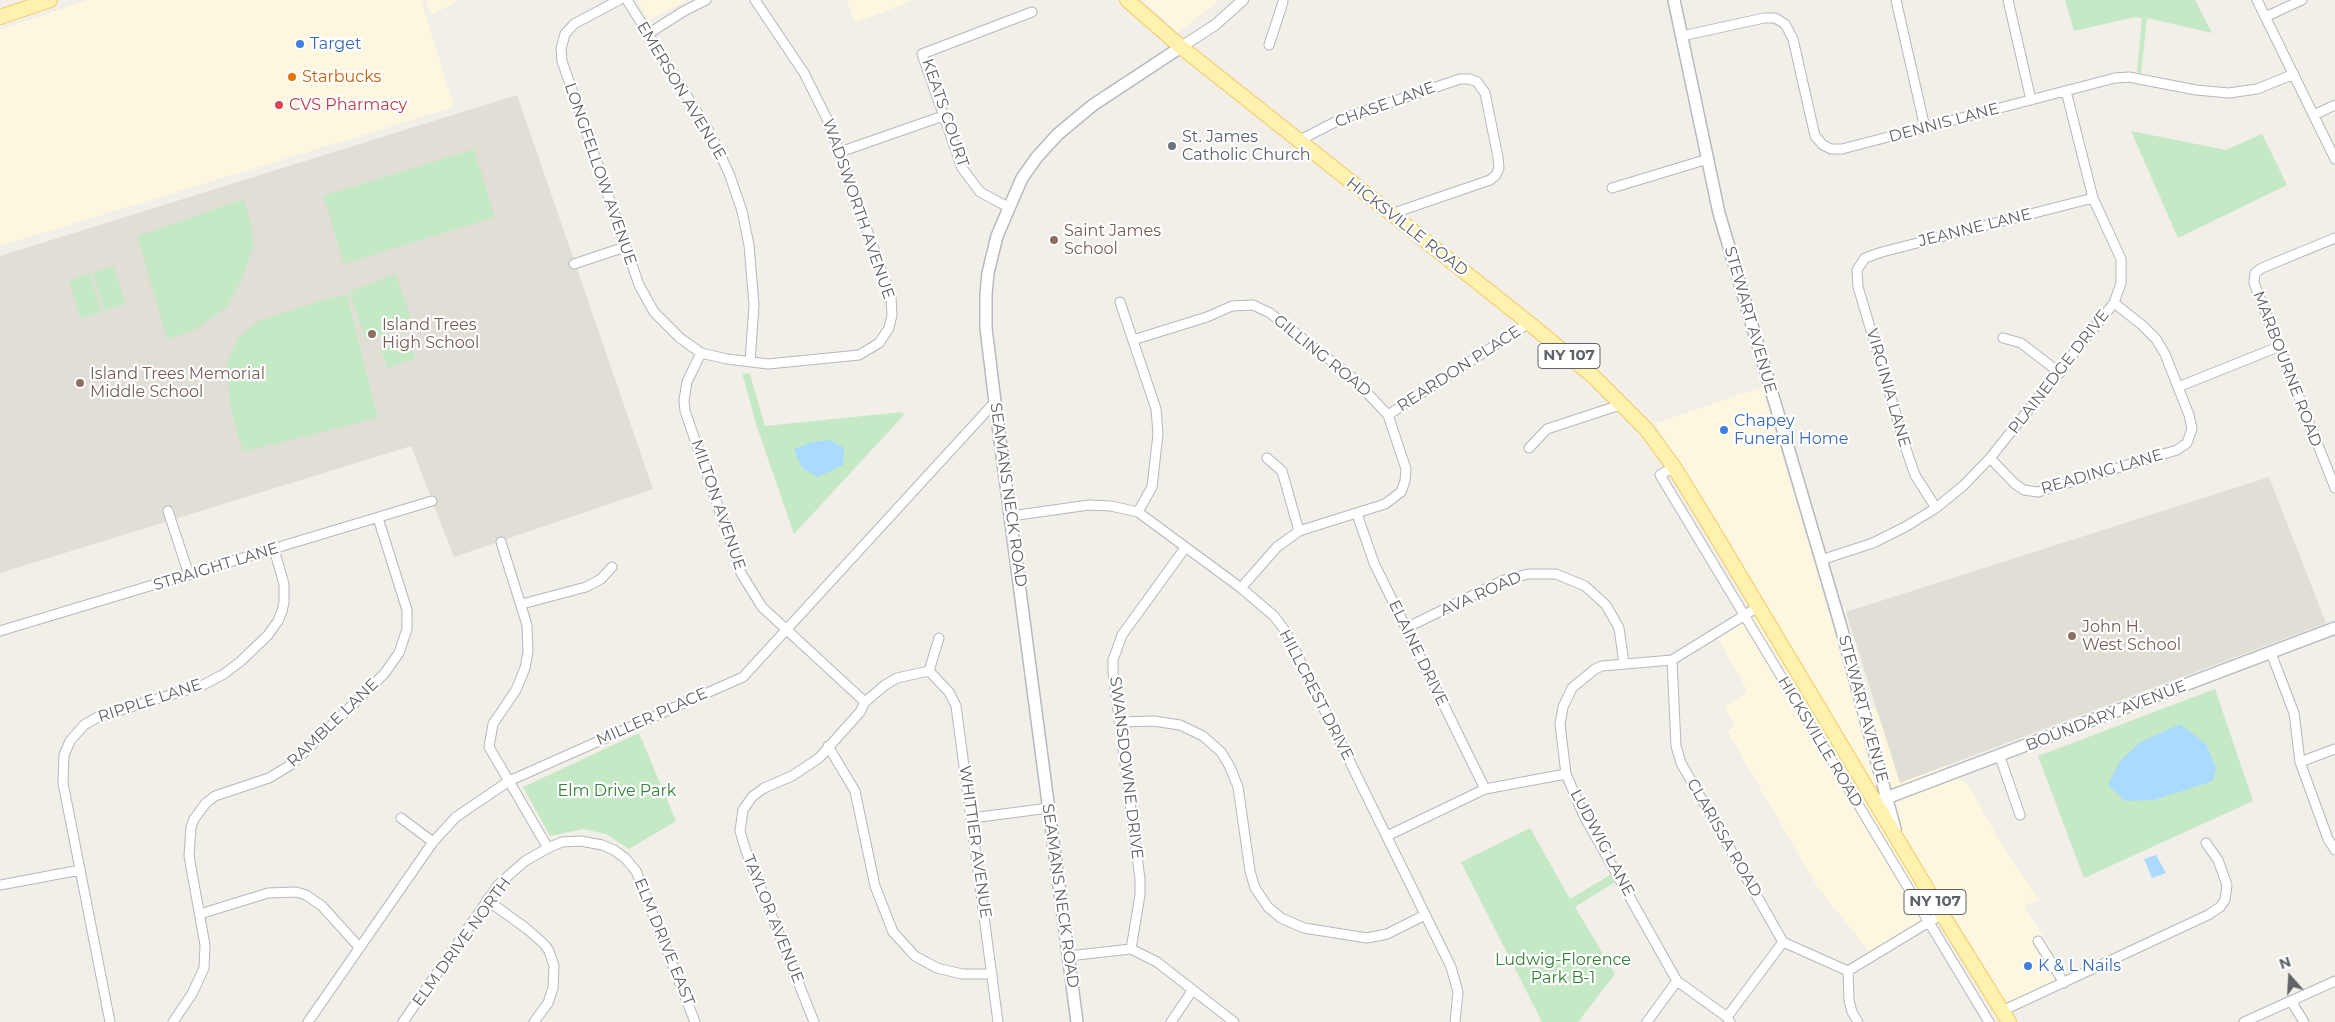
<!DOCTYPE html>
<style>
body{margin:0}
#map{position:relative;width:2335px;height:1022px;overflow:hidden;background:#f1efe8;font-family:Montserrat,sans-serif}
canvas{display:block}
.north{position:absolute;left:2265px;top:952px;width:50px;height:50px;-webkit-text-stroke:4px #fff;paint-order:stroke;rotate:341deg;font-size:14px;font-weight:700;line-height:20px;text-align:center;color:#5f6368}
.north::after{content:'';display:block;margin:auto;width:18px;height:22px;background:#5f6368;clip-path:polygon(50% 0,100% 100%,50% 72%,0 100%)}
</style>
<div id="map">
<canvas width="2335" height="1022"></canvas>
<div class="north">N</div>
</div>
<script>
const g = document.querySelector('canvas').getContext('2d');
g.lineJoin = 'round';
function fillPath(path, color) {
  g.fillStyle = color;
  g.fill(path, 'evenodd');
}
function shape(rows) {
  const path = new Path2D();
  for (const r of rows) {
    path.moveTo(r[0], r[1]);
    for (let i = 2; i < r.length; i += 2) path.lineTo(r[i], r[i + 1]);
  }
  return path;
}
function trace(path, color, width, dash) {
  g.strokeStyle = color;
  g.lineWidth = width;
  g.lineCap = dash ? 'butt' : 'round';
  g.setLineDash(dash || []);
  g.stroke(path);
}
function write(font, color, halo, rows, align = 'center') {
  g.font = font + ' Montserrat,sans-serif';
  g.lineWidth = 4.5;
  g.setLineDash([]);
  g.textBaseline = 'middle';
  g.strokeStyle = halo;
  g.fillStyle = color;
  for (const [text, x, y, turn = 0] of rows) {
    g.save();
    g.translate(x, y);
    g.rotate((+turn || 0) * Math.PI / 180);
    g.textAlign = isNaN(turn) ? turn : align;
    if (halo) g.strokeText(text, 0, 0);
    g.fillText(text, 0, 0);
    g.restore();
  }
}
const commercial = shape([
 [88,0,421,0,454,107,0,246,0,30],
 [425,0,460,0,431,15],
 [637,0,688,0,648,20],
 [847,0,914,0,855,23],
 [1143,0,1219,0,1178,33],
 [1762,387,1852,691,1968,785,2008,855,2039,900,2024,906,2069,978,2006,1006,1945,907,1871,953,1818,888,1727,731,1735,726,1724,707,1748,692,1718,639,1765,609,1655,423]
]);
const education = shape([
 [517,95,653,489,454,557,411,446,0,573,0,256],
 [2269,477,2326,623,1900,783,1846,612]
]);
const green = shape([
 [2065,0,2195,0,2212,33,2147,18,2141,73,2137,72,2142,18,2135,17,2074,31],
 [2131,131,2226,150,2262,134,2287,185,2178,238],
 [474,149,495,217,344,264,323,196],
 [244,199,251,223,253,246,244,274,227,307,195,330,167,339,137,236],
 [114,266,125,304,104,311,93,272],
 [90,273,101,312,80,318,69,280],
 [396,274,413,324,366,340,349,291],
 [347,294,378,418,243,452,230,406,227,362,238,338,258,321,310,304],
 [409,338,415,359,387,368,380,347],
 [742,373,750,374,765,426,902,412,904,415,794,534,757,427],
 [2215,689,2253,801,2084,878,2038,756],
 [639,733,676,821,629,849,606,834,583,829,550,836,523,787],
 [1530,828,1570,899,1615,872,1620,879,1575,907,1615,974,1578,1022,1542,1022,1461,862]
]);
const water = shape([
 [830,440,844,448,843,465,818,477,802,468,794,449,812,442],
 [2180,724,2206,744,2216,768,2213,781,2154,800,2125,801,2108,785,2120,761,2139,743],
 [2156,855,2166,873,2152,878,2144,859]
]);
const minor = shape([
 [619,0,574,24,565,34,561,49,562,61,639,285,654,312,680,338,701,353,727,359,768,364,859,355,879,343,889,328,892,315,891,297,828,121,804,73,755,0],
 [627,0,713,138,730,176,742,211,749,245,754,305,750,362],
 [1896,0,1925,128],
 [2008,0,2031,100],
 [2257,0,2335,159],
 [2265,17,2302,0],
 [648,34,684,11,706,0],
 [1682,36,1764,18,1775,18,1785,24,1793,39,1815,136,1823,145,1831,149,1842,149,2115,78,2129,77,2196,90,2229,93,2257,89,2294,74],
 [1269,45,1283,2],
 [2314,115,2335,105],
 [1298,141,1341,119,1460,79,1470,79,1477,82,1485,93,1498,157,1499,168,1496,175,1490,180,1391,214],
 [840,152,943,116],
 [1612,188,1708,159],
 [1008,207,980,192,962,168,922,54,1032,12],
 [2335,238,2262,268,2255,273,2254,283,2335,488],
 [574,264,625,247],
 [1120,302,1156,409,1158,434,1152,487,1138,512],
 [2003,338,2021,343,2060,373],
 [1133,340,1207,317,1232,306,1253,305,1270,313,1353,378,1388,415,1406,469,1405,481,1401,492,1385,504,1299,531,1277,547,1241,588],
 [701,353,687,382,684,400,685,411,741,573,762,607,865,702],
 [2178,387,2278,347],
 [1388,415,1529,323],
 [1529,448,1547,429,1623,404],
 [1267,458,1282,471,1299,531],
 [1990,458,2015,484,2024,490,2038,492,2177,450,2187,443,2192,429,2189,415,2165,354,2156,339,2142,325,2114,303],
 [1674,467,1660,475,1989,1022],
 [1936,508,1915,475,1908,455,1858,287,1857,270,1865,258,1882,252,2093,198],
 [168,511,189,575],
 [1357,514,1374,563,1485,789],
 [1011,516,1089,505,1111,506,1138,512,1241,588,1274,616,1286,632,1451,967,1458,992,1455,1022],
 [501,542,527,625,528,652,525,668,516,690,493,724,489,747,548,848],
 [1821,560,1873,543,1905,527,1936,508,1963,486,1990,458,2114,303,2121,283,2121,259,2093,198,2066,91],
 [522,604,586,587,601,579,612,567],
 [1406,628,1504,580,1528,574,1556,574,1585,586,1606,605,1619,628,1624,664],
 [0,631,432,501],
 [2271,653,2294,713,2300,762,2328,839,2335,850],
 [1672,660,1676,746,1681,763,1783,942,1848,971],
 [929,671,949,692,956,706,998,1022],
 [929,671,939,638],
 [1120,722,1153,721,1180,725,1203,736,1221,752,1230,767,1238,787,1250,871,1255,888,1268,907,1281,918,1304,928,1367,938,1387,934,1425,915],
 [828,746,855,791,875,886,893,932,915,956,937,968,962,974,992,974],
 [2000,757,2020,815],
 [2300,762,2335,749],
 [401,818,433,842],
 [972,818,1049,808],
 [1387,836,1485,789,1566,774],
 [0,885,80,870],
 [487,900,527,929,544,944,549,951,554,966,553,988,548,1003,534,1022],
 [200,914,268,893,296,892,306,895,322,906,359,947],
 [2038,941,2064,983],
 [1131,949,1140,895,1140,879,1113,672,1113,660,1122,635,1185,548],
 [1068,956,1131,949,1157,962,1234,1022],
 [1848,971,1942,914],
 [1848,971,1849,1000,1852,1012,1858,1022],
 [2291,1001,2304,1022],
 [2002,1011,2208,915,2220,907,2225,900,2227,885,2218,860,2206,843],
 [1727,1017,1783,942],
 [110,1022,63,783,64,755,70,741,84,725,98,717,203,685,224,674,241,661,268,635,278,621,282,611,284,602,284,584,274,549],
 [173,1022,192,994,204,968,205,945,189,856,191,827,194,819,206,803,215,796,269,778,292,764,384,674,399,653,407,629,407,610,378,518],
 [308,1022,433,842,456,817,509,781,743,677,995,402],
 [403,1022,499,884,525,861,548,848,562,842,581,841,602,845,614,850,625,858,636,871,695,1022],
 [814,1022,746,851,740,831,743,810,752,797,764,788,792,776,819,758,860,712,865,702,885,685,897,678,929,671],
 [1171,1022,1192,991],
 [1647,1022,1677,981],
 [1730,1022,1727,1017,1677,981,1584,816,1566,774,1560,724,1563,707,1572,688,1595,669,1602,666,1672,660,1758,607],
 [2244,1022,2335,981]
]);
const tertiary = shape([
 [1181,47,1215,25,1243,0]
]);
const secondary = shape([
 [1674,0,1719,213,1841,627,1895,829],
 [1881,800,2335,628],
 [1077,1022,995,402,986,328,986,294,988,273,997,236,1022,178,1037,157,1058,134,1093,105,1181,47]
]);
const primary = shape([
 [1127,0,1181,47,1529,323,1594,377,1646,429,1674,467,1712,529,1942,914,2009,1022],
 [0,17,50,0]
]);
const markers = [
 [300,44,5,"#3f7fe0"],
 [292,77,5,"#e8710a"],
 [279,105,5,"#e0444e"],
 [1172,146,5,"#6b7280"],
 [1054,240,5,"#8d6e63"],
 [372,334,5,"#8d6e63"],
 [80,383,5,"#8d6e63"],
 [1724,430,5,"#3f7fe0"],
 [2072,636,5,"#8d6e63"],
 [2028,966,5,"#3f7fe0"]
];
const shields = [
 [1569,356,62],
 [1935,902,62]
];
const shieldNames = [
 ["NY 107",1569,356],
 ["NY 107",1935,902]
];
const shopNames = [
 ["Target",310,44],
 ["Chapey",1734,421],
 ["Funeral Home",1734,439],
 ["K & L Nails",2038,966]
];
const foodNames = [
 ["Starbucks",302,77]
];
const streetNames = [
 ["EMERSON AVENUE",681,91,59],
 ["CHASE LANE",1385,105,-20],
 ["KEATS COURT",945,113,71],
 ["DENNIS LANE",1944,123,-15],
 ["LONGFELLOW AVENUE",600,174,71],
 ["WADSWORTH AVENUE",858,209,71],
 ["HICKSVILLE ROAD",1407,227,38],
 ["JEANNE LANE",1975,228,-14],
 ["STEWART AVENUE",1750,320,74],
 ["GILLING ROAD",1322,356,39],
 ["REARDON PLACE",1459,369,-33],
 ["MARBOURNE ROAD",2287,369,69],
 ["PLAINEDGE DRIVE",2059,372,-52],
 ["VIRGINIA LANE",1888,388,74],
 ["READING LANE",2102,472,-16],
 ["SEAMANS NECK ROAD",1008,495,82],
 ["MILTON AVENUE",718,505,71],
 ["STRAIGHT LANE",216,567,-17],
 ["AVA ROAD",1481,594,-24],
 ["ELAINE DRIVE",1418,653,64],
 ["HILLCREST DRIVE",1316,695,63],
 ["RIPPLE LANE",150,701,-18],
 ["STEWART AVENUE",1863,709,75],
 ["BOUNDARY AVENUE",2106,716,-21],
 ["MILLER PLACE",652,717,-24],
 ["RAMBLE LANE",333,723,-44],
 ["HICKSVILLE ROAD",1820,742,59],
 ["SWANSDOWNE DRIVE",1126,768,83],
 ["CLARISSA ROAD",1724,838,60],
 ["WHITTIER AVENUE",975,842,82],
 ["LUDWIG LANE",1602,843,62],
 ["SEAMANS NECK ROAD",1060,896,82],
 ["TAYLOR AVENUE",773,919,68],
 ["ELM DRIVE NORTH",462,942,-54],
 ["ELM DRIVE EAST",664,942,68]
];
const healthNames = [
 ["CVS Pharmacy",289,105]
];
const worshipNames = [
 ["St. James",1182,137],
 ["Catholic Church",1182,155]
];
const educationNames = [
 ["Saint James",1064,231],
 ["School",1064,249],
 ["Island Trees",382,325],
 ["High School",382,343],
 ["Island Trees Memorial",90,374],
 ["Middle School",90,392],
 ["John H.",2082,627],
 ["West School",2082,645]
];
const parkNames = [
 ["Elm Drive Park",617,791],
 ["Ludwig-Florence",1563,960],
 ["Park B-1",1563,978]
];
fillPath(commercial, '#fef7e0');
fillPath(education, '#e1ded6');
fillPath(green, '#c5e8c5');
fillPath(water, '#aadaff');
trace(minor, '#b5b8bc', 11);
trace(tertiary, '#b5b8bc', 12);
trace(secondary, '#b6babf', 14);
trace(primary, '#f2c960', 16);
trace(minor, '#fff', 9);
trace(tertiary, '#fff', 10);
trace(secondary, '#fff', 11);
trace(primary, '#fff2af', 14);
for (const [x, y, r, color] of markers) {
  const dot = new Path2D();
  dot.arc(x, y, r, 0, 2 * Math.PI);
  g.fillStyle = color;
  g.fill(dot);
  trace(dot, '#fff', 2);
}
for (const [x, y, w] of shields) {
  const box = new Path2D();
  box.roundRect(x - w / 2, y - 12.5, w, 25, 4);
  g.fillStyle = '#fff';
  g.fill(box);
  trace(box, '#5f6368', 1);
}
write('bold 15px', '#5f6368', null, shieldNames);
write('16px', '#366cbe', '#fff', shopNames, 'left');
write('16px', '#c56008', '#fff', foodNames, 'left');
write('16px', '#5f6368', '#fff', streetNames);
write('16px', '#be3a42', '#fff', healthNames, 'left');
write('16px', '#5b616d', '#fff', worshipNames, 'left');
write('16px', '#785e54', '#fff', educationNames, 'left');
write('16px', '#348238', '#fff', parkNames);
</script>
